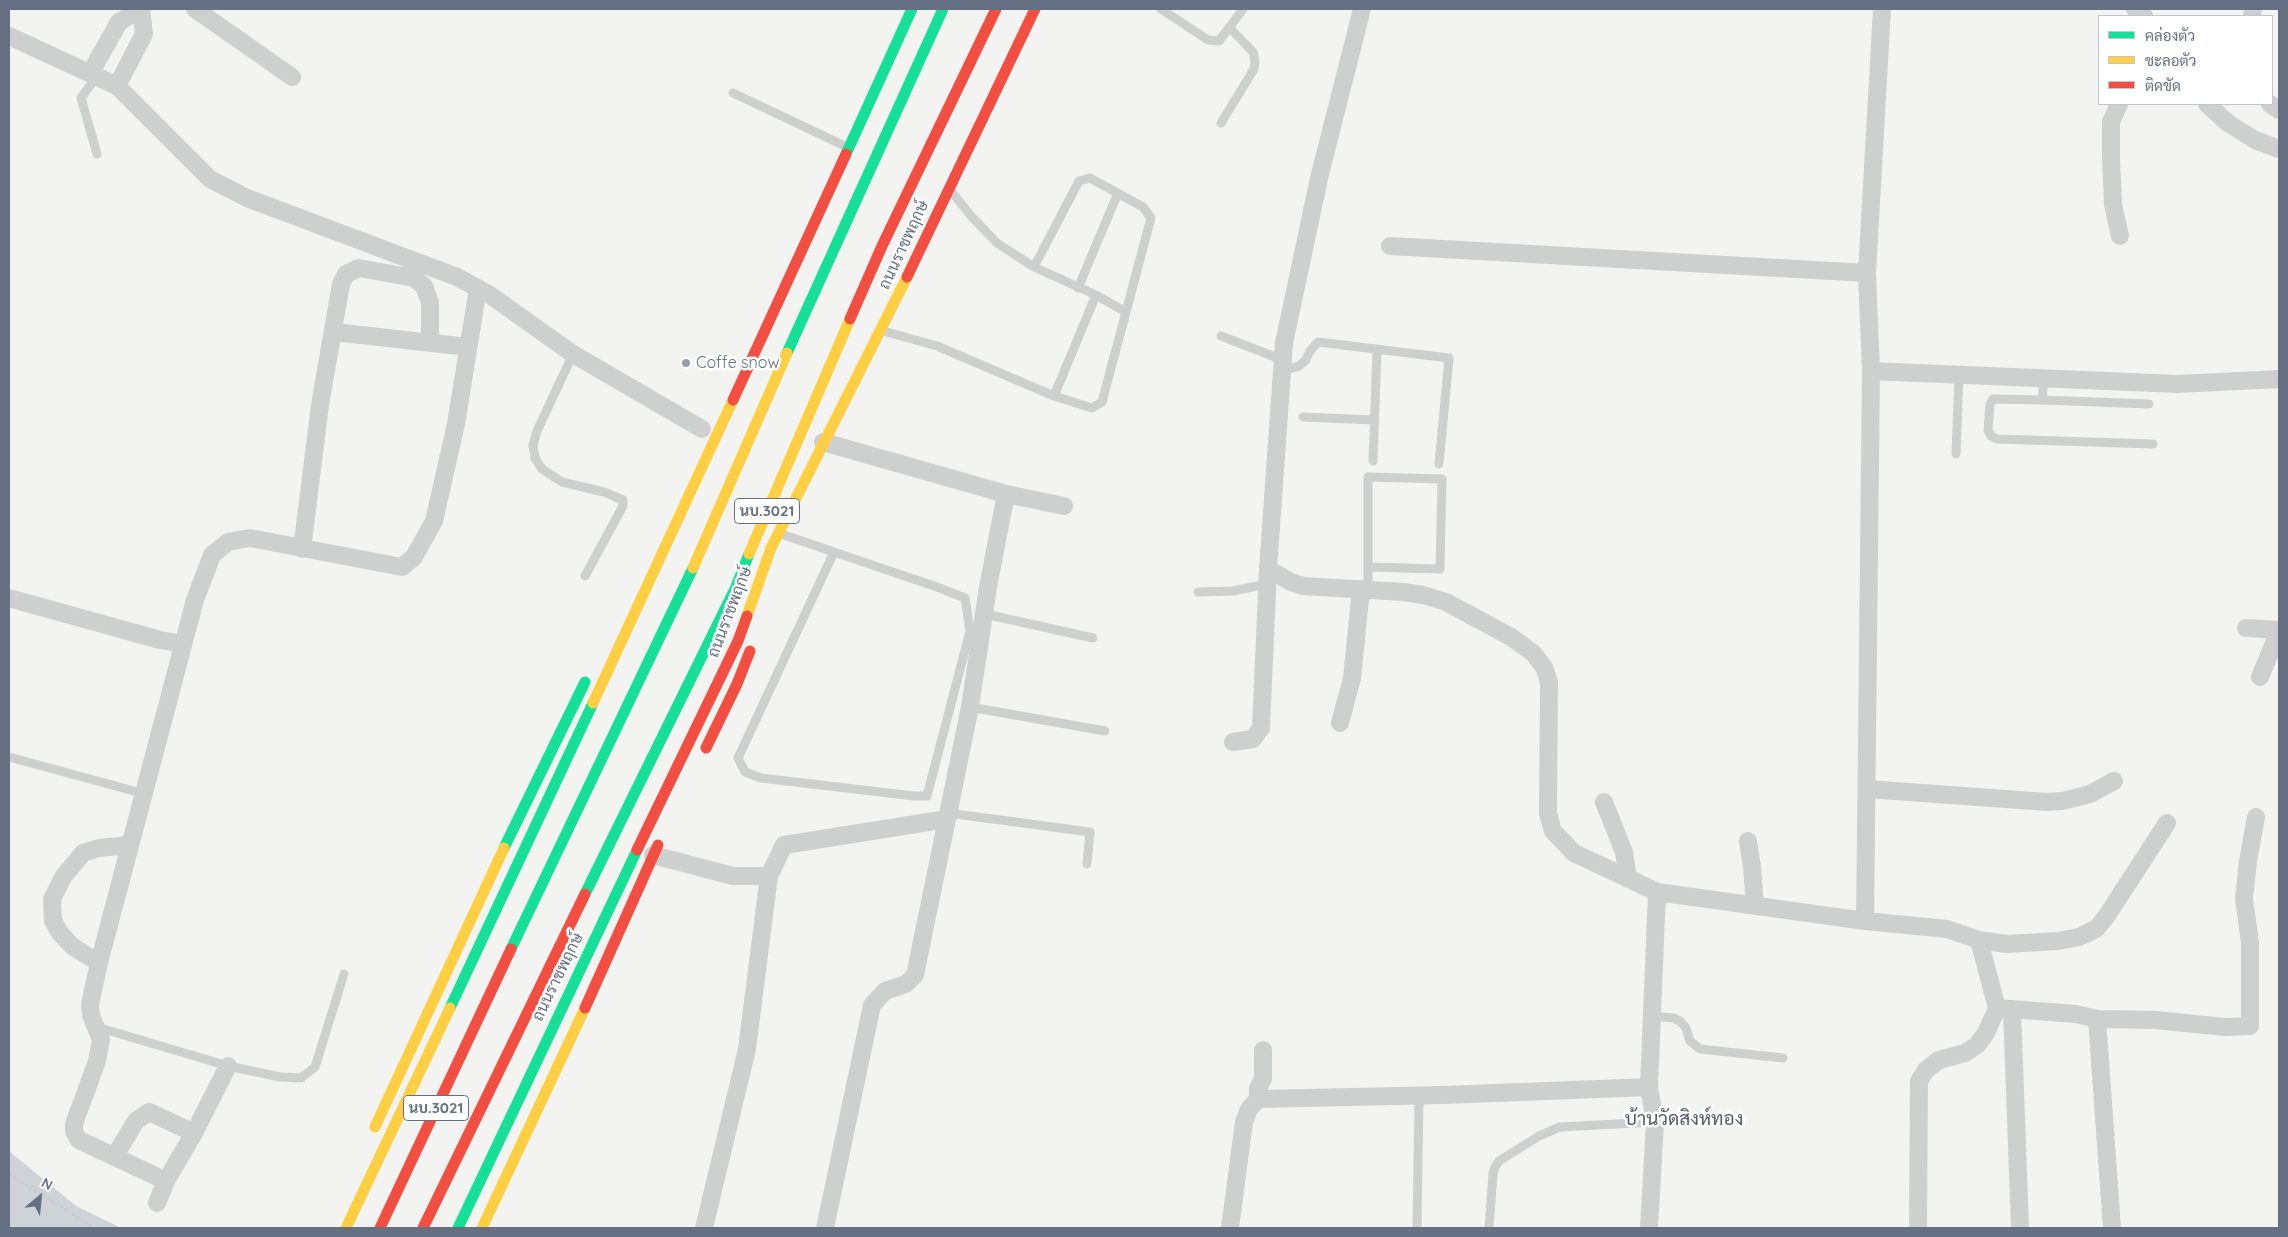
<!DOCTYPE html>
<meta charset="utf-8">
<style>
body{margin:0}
#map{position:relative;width:2288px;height:1237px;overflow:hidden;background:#f3f4f2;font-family:Quicksand,Sarabun,sans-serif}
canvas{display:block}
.frame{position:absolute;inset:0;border:10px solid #657182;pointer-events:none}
.legend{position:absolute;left:2098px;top:15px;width:175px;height:90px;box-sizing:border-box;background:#fff;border:1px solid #c1c6cd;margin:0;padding:6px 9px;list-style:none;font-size:15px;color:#657182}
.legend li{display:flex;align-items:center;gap:10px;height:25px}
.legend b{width:25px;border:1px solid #c1c6cd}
.north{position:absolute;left:15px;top:1172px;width:50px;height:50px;-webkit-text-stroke:4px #fff;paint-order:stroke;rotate:28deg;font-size:14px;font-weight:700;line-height:20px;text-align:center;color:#657182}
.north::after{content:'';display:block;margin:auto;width:18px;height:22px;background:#657182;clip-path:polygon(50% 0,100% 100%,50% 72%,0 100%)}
</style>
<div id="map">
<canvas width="2288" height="1237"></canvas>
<div class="frame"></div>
<ul class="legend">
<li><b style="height:6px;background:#16e098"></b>คล่องตัว</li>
<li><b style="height:6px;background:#ffcf43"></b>ชะลอตัว</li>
<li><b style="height:6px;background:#f24e42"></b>ติดขัด</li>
</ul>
<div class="north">N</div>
</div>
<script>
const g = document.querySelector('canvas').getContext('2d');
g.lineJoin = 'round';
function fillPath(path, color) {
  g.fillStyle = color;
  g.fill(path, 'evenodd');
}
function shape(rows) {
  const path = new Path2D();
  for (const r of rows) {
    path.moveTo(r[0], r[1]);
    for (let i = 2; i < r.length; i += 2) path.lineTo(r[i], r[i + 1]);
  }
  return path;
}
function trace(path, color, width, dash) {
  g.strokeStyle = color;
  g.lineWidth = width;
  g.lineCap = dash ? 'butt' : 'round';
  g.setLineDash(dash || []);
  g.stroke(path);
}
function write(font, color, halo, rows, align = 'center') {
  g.font = font + ' Quicksand,Sarabun,sans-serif';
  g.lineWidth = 5;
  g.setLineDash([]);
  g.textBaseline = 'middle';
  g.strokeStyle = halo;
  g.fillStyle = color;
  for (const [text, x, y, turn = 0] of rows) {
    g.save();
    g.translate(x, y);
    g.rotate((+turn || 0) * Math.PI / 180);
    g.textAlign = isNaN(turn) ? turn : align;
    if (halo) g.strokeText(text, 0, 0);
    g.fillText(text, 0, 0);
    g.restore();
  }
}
const water = shape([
 [9,1151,76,1206,121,1228,9,1228]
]);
const path = shape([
 [9,1174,94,1228]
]);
const lane = shape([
 [1161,9,1208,40,1219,41,1243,9],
 [97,76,81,98,97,154],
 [733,93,847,147],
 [1221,123,1254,69,1255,60,1253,52,1229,27],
 [1034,267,1079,181,1090,178,1143,207,1151,218,1102,402,1092,408,1054,396],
 [1078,288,1118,193],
 [1096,295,1126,312],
 [883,331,937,346,1054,396,1096,295,1034,267,997,243,971,216,951,191],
 [1221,336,1283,360],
 [573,354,537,431,533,445,535,458,542,469,562,482,604,492,623,500,623,506,585,576],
 [1282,371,1299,366,1306,360,1310,351,1318,342,1449,358,1439,464],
 [2044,378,2042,400,2149,404],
 [2042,400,1993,399,1990,404,1988,430,1991,436,1997,439,2153,444],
 [1303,417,1375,420],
 [1956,454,1959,374],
 [1373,461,1377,350],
 [781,534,937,587,965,598,970,631,927,796,914,796,761,778,745,772,738,758,834,552],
 [1368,590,1368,477,1442,479,1440,569,1368,567],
 [1198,592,1233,591,1267,584],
 [985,614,1093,638],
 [970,707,1105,731],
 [9,757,145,794],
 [948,813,1090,832,1087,864],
 [1652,1016,1673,1018,1680,1021,1686,1028,1690,1041,1700,1049,1783,1058],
 [97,1027,228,1066,280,1077,301,1078,315,1067,344,974],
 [1417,1228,1419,1096],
 [1489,1228,1493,1174,1495,1167,1499,1161,1539,1136,1560,1127,1655,1122]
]);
const street = shape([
 [195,9,292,77],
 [1362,9,1320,174,1284,343,1268,569,1291,582,1303,586,1404,592,1423,595,1446,602,1511,637,1533,653,1544,667,1549,682,1548,814,1553,831,1574,853,1657,892,1865,921,1947,929,1979,940,2007,944,2058,941,2079,937,2096,929,2106,917,2167,823],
 [2135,9,2144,16],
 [2252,16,2253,9],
 [9,36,117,86,210,179,247,198,457,277,490,295,573,354,702,429],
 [91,72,119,22,142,9],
 [117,86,144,34,141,10],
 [2119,104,2111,122,2111,157,2113,205,2120,236],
 [2207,104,2228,123,2255,140,2279,149],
 [2270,104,2279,110],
 [1390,246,1867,273],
 [334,332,468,347],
 [1871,371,2178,384,2279,379],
 [823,442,1006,494,988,587,970,707,915,975,906,984,885,991,872,1005,825,1228],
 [1006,494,1064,506],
 [302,549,320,405,341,284,346,274,359,268,414,278,424,286,430,302,430,343],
 [9,598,160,640,183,644],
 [2246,628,2279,630],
 [2260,677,2279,631],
 [1340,723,1352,678,1361,589],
 [1233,742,1253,739,1261,728,1268,569],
 [1867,789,2047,802,2062,801,2090,794,2114,781],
 [1604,802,1624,852,1628,879],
 [1748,841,1752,867,1755,906],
 [653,855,733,876,769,876,784,845,947,819],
 [1865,921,1871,371,1867,273,1882,9],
 [99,963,72,946,60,933,53,921,52,899,63,877,83,853,99,848,129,845],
 [1997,1008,2076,1014,2097,1019,2112,1228],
 [2012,1009,2020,1228],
 [2097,1019,2155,1020,2225,1027,2250,1026,2250,942,2244,899,2248,861,2256,817],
 [1258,1099,1258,1088,1263,1079,1263,1050],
 [114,1157,136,1121,149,1112,194,1133],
 [166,1181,79,1140,74,1132,74,1124,97,1061,101,1040,91,1015,90,1004,99,963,195,600,212,555,228,542,250,538,402,567,414,557,434,521,456,424,478,288],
 [157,1203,166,1181,194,1133,228,1066],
 [704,1228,747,1049,769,876],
 [1230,1228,1244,1122,1249,1109,1258,1099,1444,1095,1649,1087],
 [1649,1228,1655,1122,1649,1087,1657,892],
 [1918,1228,1919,1081,1926,1070,1939,1060,1965,1053,1977,1045,1986,1033,1997,1008,1979,940]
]);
const fast = shape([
 [846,154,912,9],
 [787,353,943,9],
 [504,848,585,682],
 [585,894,735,589,749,554],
 [511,949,693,568],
 [450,1008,593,703],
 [458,1228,637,850]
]);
const slow = shape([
 [749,554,850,319],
 [693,568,787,353],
 [747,616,771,548,907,277],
 [593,703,733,400],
 [375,1127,504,848],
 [346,1228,450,1008],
 [482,1228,585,1008]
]);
const jam = shape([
 [907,277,1035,9],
 [850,319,882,246,996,9],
 [733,400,846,154],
 [706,748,737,684,750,651],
 [637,850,738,641,747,616],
 [585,1008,658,845],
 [380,1228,511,949],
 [423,1228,585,894]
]);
const markers = [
 [686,363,5,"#979fa9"]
];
const shields = [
 [767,511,65],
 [436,1108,65]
];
const shieldNames = [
 ["นบ.3021",767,511],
 ["นบ.3021",436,1108]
];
const streetNames = [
 ["ถนนราชพฤกษ์",904,245,-65],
 ["ถนนราชพฤกษ์",730,612,-69],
 ["ถนนราชพฤกษ์",558,977,-64]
];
const poiNames = [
 ["Coffe snow",696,363]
];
const quarterNames = [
 ["บ้านวัดสิงห์ทอง",1684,1119]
];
fillPath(water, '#cdd3d6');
trace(path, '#cacbcc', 3, [2.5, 2.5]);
trace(lane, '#cecfcf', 9);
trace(street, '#cecfcf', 18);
trace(fast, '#16e098', 11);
trace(slow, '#ffcf43', 11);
trace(jam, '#f24e42', 11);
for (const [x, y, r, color] of markers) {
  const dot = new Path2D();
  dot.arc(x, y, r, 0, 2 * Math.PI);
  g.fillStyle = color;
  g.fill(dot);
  trace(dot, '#fff', 2);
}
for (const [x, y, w] of shields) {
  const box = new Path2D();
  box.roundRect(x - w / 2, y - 12.5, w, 25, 4);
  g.fillStyle = '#fff';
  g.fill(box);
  trace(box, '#657182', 1);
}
write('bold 15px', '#657182', null, shieldNames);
write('16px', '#657182', '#fff', streetNames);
write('16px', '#657182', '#fff', poiNames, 'left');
write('19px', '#525b67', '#fff', quarterNames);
</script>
